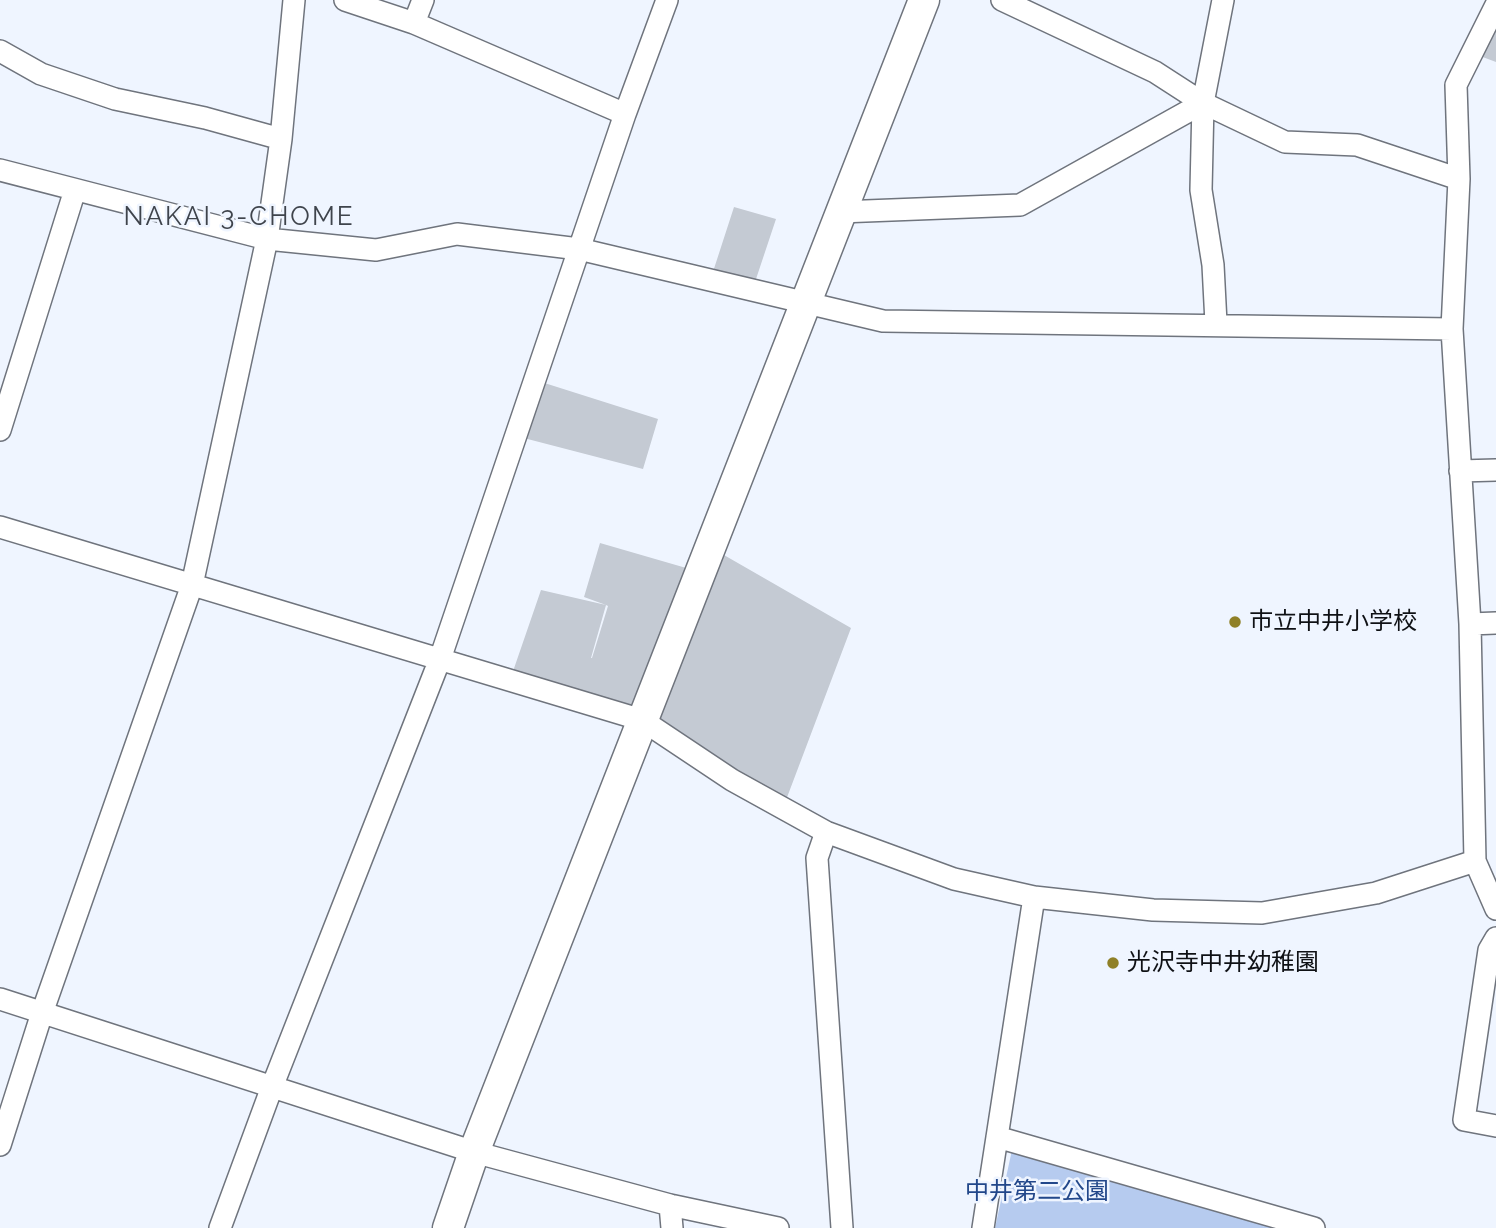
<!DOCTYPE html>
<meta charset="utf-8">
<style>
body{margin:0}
canvas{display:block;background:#eff5ff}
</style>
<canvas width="1496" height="1228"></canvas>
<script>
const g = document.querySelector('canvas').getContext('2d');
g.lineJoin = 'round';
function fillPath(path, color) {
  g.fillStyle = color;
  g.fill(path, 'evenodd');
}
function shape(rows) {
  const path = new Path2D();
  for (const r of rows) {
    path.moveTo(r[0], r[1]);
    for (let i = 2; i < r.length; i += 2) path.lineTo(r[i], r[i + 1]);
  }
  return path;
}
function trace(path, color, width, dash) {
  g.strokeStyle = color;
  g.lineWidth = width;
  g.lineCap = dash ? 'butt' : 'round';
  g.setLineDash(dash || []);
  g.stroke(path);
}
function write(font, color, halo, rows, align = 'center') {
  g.font = font + ' Raleway,"Noto Sans JP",sans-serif';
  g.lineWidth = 5;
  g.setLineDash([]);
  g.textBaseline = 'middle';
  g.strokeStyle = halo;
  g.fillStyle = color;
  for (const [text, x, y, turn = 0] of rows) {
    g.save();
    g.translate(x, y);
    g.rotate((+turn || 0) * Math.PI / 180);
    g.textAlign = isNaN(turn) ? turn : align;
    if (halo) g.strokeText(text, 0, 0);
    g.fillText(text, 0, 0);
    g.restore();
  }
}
const green = shape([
 [1012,1150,1284,1228,995,1228]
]);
const building = shape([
 [1496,5,1496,62,1472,53],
 [734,207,776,219,752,291,710,281],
 [535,380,658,419,643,469,516,436],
 [600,543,700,572,710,547,851,628,783,808,642,720,510,680,541,590,606,605,584,597],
 [606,605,608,606,592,658,591,658]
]);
const street = shape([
 [345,0,414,23,625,114],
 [1002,0,1155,72,1203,103,1285,142,1357,145,1459,179],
 [1496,5,1456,85,1459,179,1452,329,1470,624,1475,861,1496,909],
 [414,23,423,0],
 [0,51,41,74,115,99,205,118,281,139],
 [0,170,267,239,376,250,457,234,579,249,883,321,1452,329],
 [840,212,1020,205,1203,103],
 [1216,323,1213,265,1201,190,1203,103,1223,0],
 [0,430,75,190],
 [1460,471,1496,470],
 [0,527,642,720,732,780,826,832,954,879,1034,897,1153,910,1262,913,1376,893,1475,861],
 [1470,624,1496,623],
 [826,832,817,858,842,1228],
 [1496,938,1489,950,1464,1120,1496,1126],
 [0,999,474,1152,670,1205,778,1228],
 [997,1137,1314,1228],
 [0,1145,42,1013,192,585,267,239,281,139,294,0],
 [670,1205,672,1228],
 [220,1228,272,1087,440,659,625,114,667,0],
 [983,1228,1034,897]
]);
const secondary = shape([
 [448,1228,474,1152,924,0]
]);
const markers = [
 [1235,622,7,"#8f8027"],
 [1113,963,7,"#8f8027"]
];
const poiNames = [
 ["市立中井小学校",1249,622],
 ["光沢寺中井幼稚園",1127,963]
];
const parkNames = [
 ["中井第二公園",1037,1192]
];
const neighbourhoodNames = [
 ["NAKAI 3-CHOME",239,217]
];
fillPath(green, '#b6cbef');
fillPath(building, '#c4cad3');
trace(street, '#6f747d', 24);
trace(secondary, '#6f747d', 33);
trace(street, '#fff', 21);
trace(secondary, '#fff', 30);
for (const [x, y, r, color] of markers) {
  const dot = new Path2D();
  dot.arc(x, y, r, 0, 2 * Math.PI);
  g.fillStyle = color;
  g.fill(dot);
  trace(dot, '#eff5ff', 2.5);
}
write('24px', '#0f1115', '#eff5ff', poiNames, 'left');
write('24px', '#22478a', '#eff5ff', parkNames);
g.letterSpacing = '2px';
write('26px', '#3f444c', '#eff5ff', neighbourhoodNames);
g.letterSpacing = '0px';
</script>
